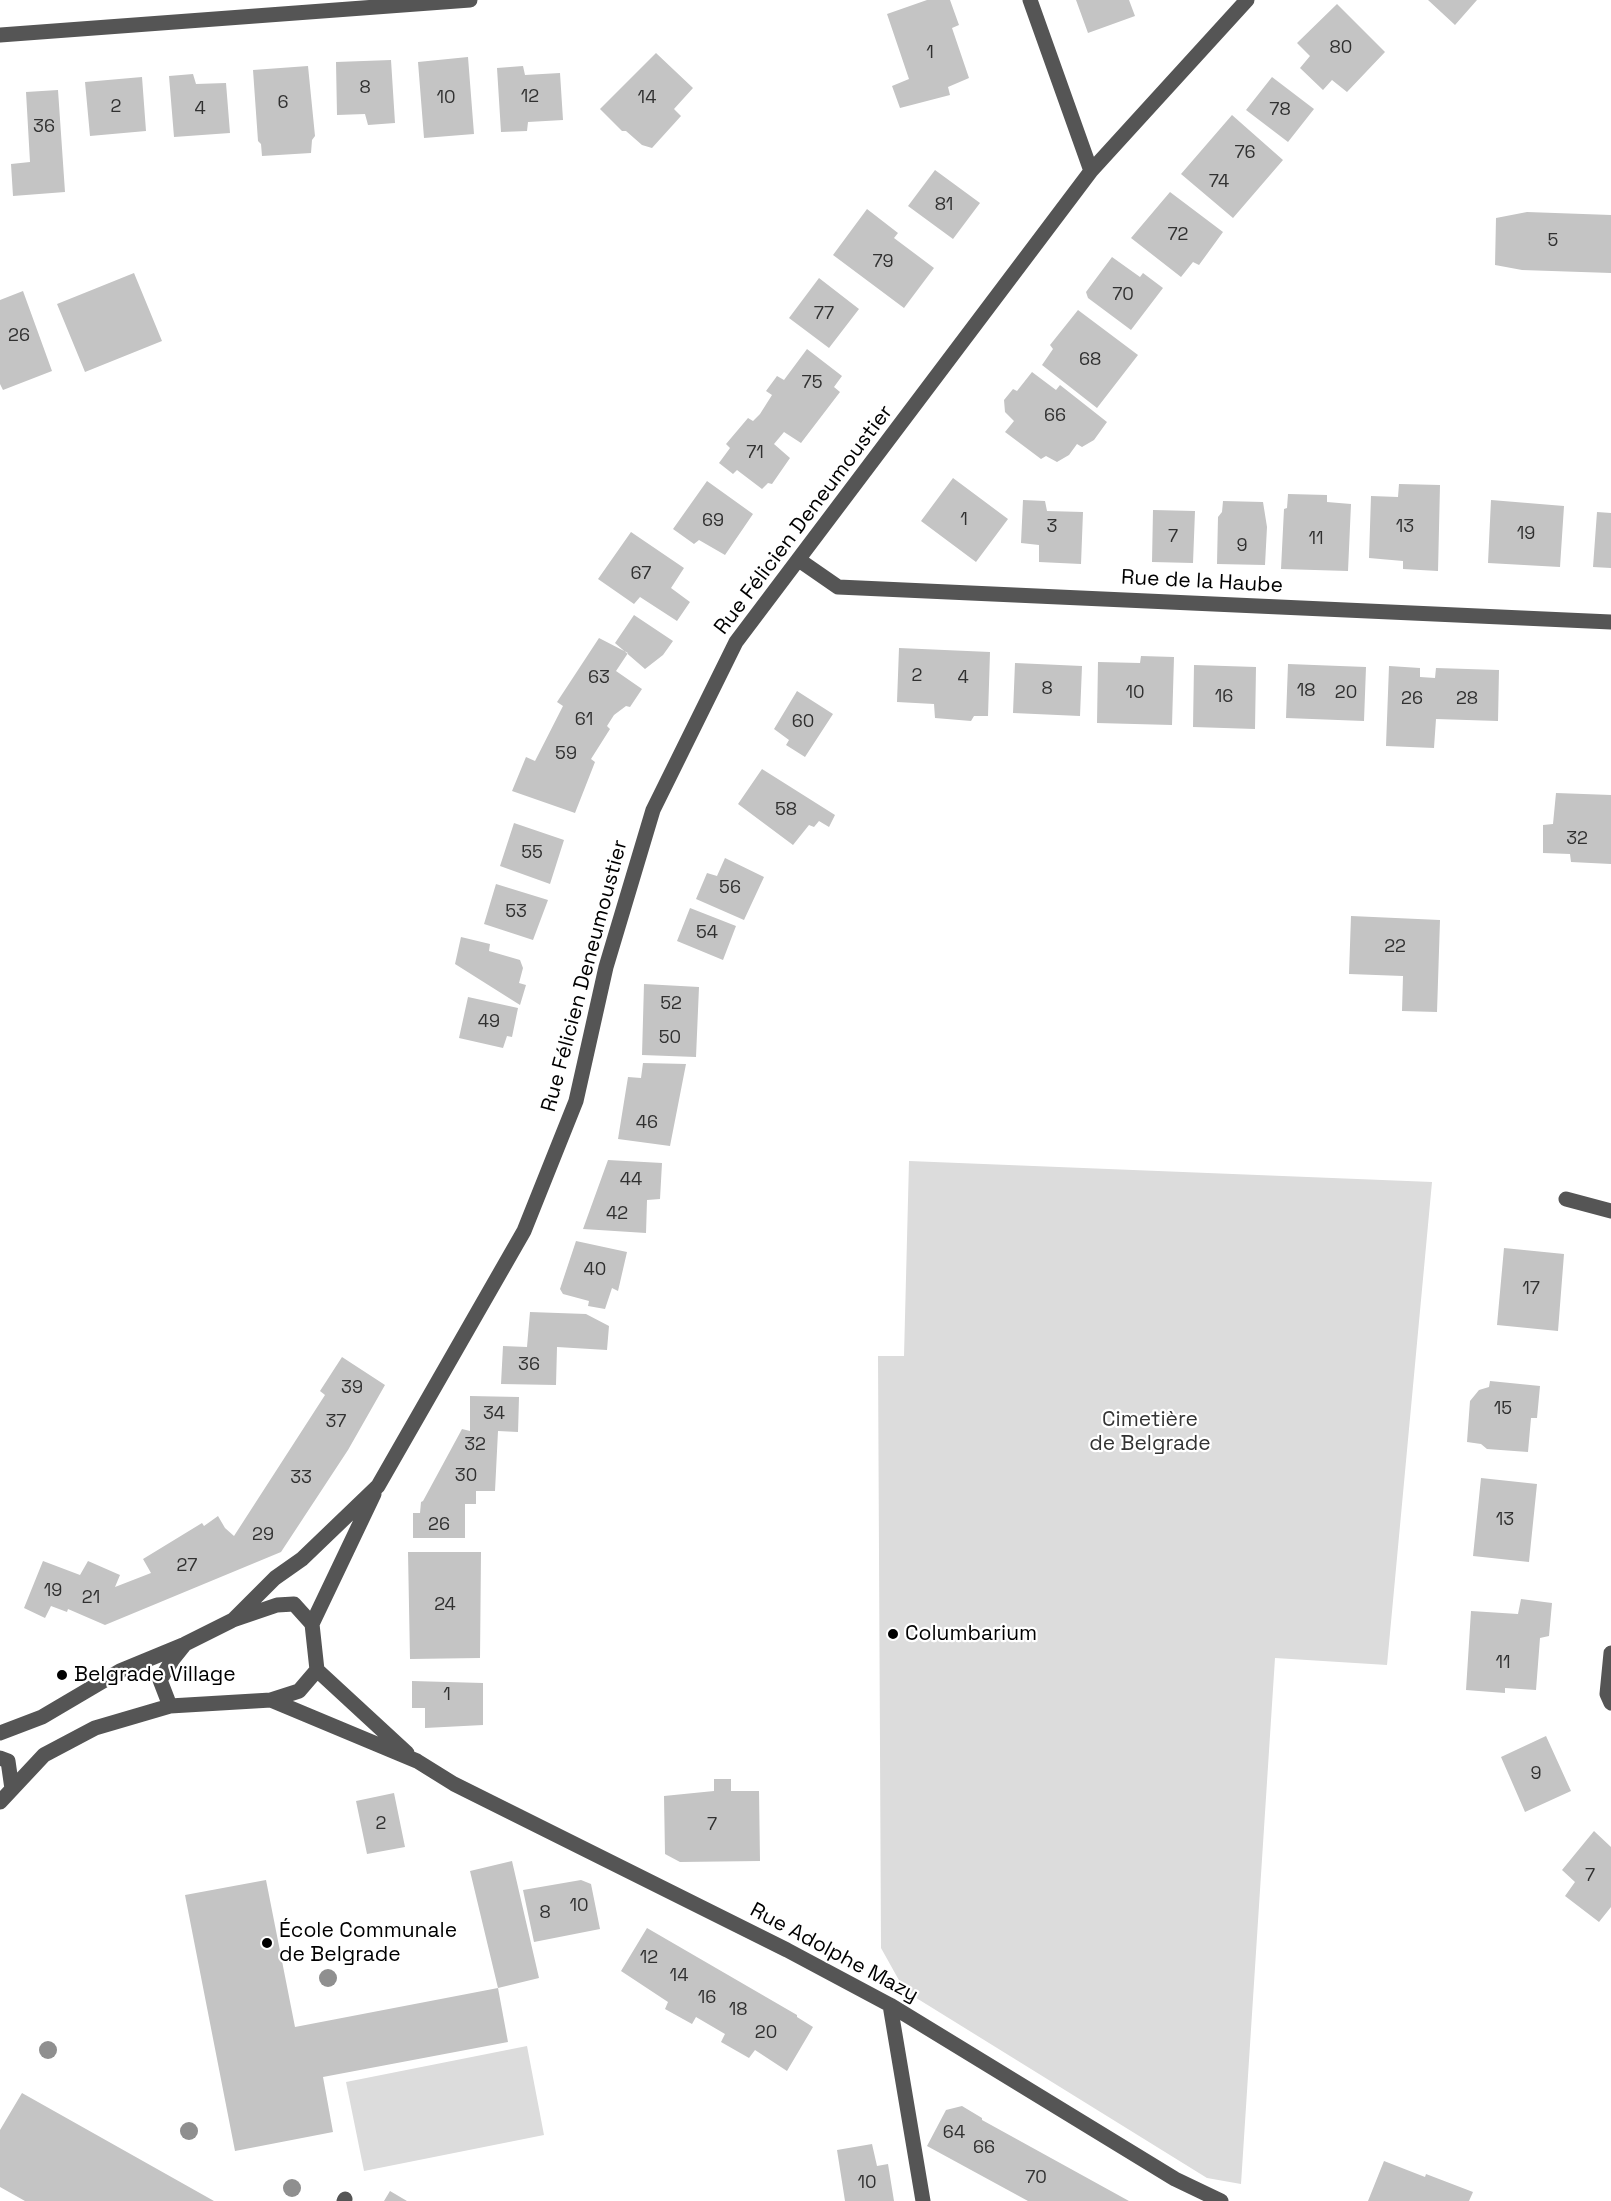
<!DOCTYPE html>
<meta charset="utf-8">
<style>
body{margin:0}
canvas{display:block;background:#fff}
</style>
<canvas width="1611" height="2201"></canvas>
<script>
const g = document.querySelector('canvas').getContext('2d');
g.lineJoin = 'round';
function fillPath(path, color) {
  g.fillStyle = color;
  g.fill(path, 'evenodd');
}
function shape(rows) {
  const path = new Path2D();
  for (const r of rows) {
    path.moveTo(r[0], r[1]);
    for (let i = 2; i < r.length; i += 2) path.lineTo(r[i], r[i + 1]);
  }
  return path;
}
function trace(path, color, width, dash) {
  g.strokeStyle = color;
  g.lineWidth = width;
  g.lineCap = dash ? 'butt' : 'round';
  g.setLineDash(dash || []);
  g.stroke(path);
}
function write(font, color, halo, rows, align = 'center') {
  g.font = font + ' "Space Grotesk",sans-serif';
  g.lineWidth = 4.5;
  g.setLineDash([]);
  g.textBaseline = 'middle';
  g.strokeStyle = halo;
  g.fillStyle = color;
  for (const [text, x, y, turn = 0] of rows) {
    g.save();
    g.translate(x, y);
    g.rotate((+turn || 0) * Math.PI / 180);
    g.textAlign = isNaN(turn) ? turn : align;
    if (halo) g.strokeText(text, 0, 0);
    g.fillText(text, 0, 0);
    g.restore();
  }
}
const green = shape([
 [909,1161,1432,1182,1387,1665,1275,1658,1241,2184,1207,2178,905,1991,881,1948,878,1356,904,1356],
 [527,2046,544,2135,364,2171,346,2082]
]);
const building = shape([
 [927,0,950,0,959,25,952,28,969,78,948,87,950,95,900,108,892,86,909,79,887,14],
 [1076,0,1129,0,1135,16,1088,33],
 [1428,0,1477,0,1455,25],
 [1337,4,1385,52,1347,92,1332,80,1323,90,1300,68,1310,56,1297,43],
 [656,53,693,88,674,109,681,116,652,148,642,145,626,131,622,131,600,109],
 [468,57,474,134,424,138,418,62],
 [391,60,395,123,368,125,365,114,337,115,336,62],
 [308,66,315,136,312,140,311,153,262,156,261,144,258,141,253,70],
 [523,66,525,75,560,73,563,120,528,122,527,131,501,132,497,68],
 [193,74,196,84,226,83,230,133,174,137,169,76],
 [142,77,146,131,90,136,85,82],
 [1272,77,1314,109,1288,142,1246,110],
 [58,90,65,192,13,196,11,164,30,162,26,92],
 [1232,115,1283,160,1233,218,1181,174],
 [935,170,980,203,953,239,908,206],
 [1170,192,1223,232,1199,265,1193,262,1181,277,1131,238],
 [867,209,898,233,894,238,934,268,904,308,833,255],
 [1527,212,1611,215,1611,273,1522,270,1495,265,1496,218],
 [1112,257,1140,277,1143,273,1163,288,1131,330,1088,298,1086,292],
 [134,273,162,341,85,372,57,304],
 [819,278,859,309,829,348,789,318],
 [23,291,52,371,3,390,0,384,0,300],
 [1078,310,1138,355,1097,408,1042,365,1053,349,1050,345],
 [807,349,842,376,834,387,840,392,801,443,784,432,774,444,790,458,772,484,768,483,762,489,737,470,733,474,719,463,730,448,726,444,748,418,753,421,760,414,772,395,766,391,777,376,784,380],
 [1032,372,1056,390,1060,385,1107,422,1094,440,1082,447,1077,444,1069,455,1057,462,1046,456,1041,459,1005,432,1014,421,1005,412,1004,400,1013,389,1017,391],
 [953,478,1008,519,976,562,921,521],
 [707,481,753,514,725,555,699,540,694,544,673,529],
 [1399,484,1440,485,1438,571,1403,569,1403,561,1369,558,1371,496,1398,497],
 [1288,494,1327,495,1327,502,1351,504,1348,571,1281,569,1284,509,1287,508],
 [1023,500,1045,501,1047,511,1083,512,1081,564,1039,562,1039,545,1021,543],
 [1491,500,1564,506,1560,567,1488,563],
 [1223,501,1263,502,1267,527,1265,565,1217,564,1218,517,1222,512],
 [1153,510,1195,511,1193,563,1152,562],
 [1597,512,1611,513,1611,568,1593,567],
 [631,532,684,568,671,588,690,602,677,621,640,597,634,604,598,579],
 [634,615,673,641,663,655,645,669,615,643],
 [599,638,628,653,616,671,642,689,630,707,626,706,614,715,607,726,610,729,591,759,595,762,575,813,512,791,526,757,535,761,563,706,557,702],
 [899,648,990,652,988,716,974,716,971,721,935,718,934,704,897,702],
 [1141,656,1174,657,1172,725,1097,723,1098,662,1140,663],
 [1015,663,1082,666,1080,716,1013,713],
 [1288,664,1366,667,1364,721,1286,718],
 [1194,665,1256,667,1255,729,1193,727],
 [1389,666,1420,668,1420,677,1435,678,1436,668,1499,670,1498,721,1436,719,1434,748,1386,746],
 [797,691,833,714,805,757,786,745,789,740,774,729],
 [762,769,835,815,829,827,819,821,814,827,809,825,793,845,738,804],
 [1556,793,1611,795,1611,864,1571,862,1570,854,1543,853,1543,825,1553,824],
 [514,823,564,840,550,884,500,866],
 [725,858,764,877,744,920,696,899,707,873,717,876],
 [496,884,548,900,533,940,484,924],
 [690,908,736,926,723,960,677,941],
 [1351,916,1440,920,1437,1012,1402,1011,1403,976,1349,974],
 [461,937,490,944,489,951,520,960,523,968,519,983,526,985,520,1005,455,964],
 [644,984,699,987,696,1057,642,1055],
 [468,997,518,1008,512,1037,507,1036,503,1048,459,1038],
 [643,1063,686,1064,670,1146,618,1139,628,1077,641,1078],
 [608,1160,662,1163,660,1199,647,1200,646,1233,583,1229],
 [576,1241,627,1252,618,1291,612,1288,605,1309,588,1306,589,1301,563,1294,560,1289],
 [1504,1248,1564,1254,1558,1331,1497,1325],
 [530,1312,586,1314,609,1326,607,1350,557,1347,556,1385,501,1384,503,1346,527,1347],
 [342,1357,385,1385,348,1450,281,1552,105,1625,68,1609,67,1612,51,1606,45,1618,24,1608,43,1561,80,1575,88,1561,120,1575,115,1587,151,1573,143,1559,202,1523,204,1526,218,1516,225,1528,234,1536,325,1395,320,1391],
 [1490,1381,1540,1386,1537,1418,1531,1418,1528,1452,1487,1449,1481,1444,1467,1442,1470,1401,1479,1390,1489,1387],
 [470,1396,519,1397,518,1432,498,1431,495,1491,476,1491,476,1504,465,1504,465,1538,413,1538,413,1513,420,1513,421,1502,423,1501,462,1429,470,1431],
 [1481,1478,1537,1484,1529,1562,1473,1556],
 [408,1552,481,1552,480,1658,410,1659],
 [1521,1599,1552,1603,1549,1636,1540,1638,1536,1690,1505,1688,1505,1693,1466,1690,1471,1611,1518,1614],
 [412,1681,483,1683,483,1725,425,1728,425,1708,412,1708],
 [1546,1736,1571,1791,1525,1812,1501,1757],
 [714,1779,731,1779,731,1791,759,1791,760,1861,680,1862,665,1854,664,1796,714,1791],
 [394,1793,405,1847,367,1854,356,1801],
 [1594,1831,1611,1847,1611,1907,1599,1922,1565,1896,1575,1882,1562,1870],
 [512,1861,539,1978,498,1988,470,1871],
 [266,1880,295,2027,498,1988,508,2042,323,2077,333,2132,235,2151,185,1895],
 [581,1880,591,1884,600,1929,534,1942,523,1890],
 [647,1928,797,2015,797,2017,813,2027,787,2071,755,2050,749,2058,721,2042,725,2034,696,2017,692,2024,665,2009,668,2002,621,1971],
 [22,2093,214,2201,25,2201,0,2187,0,2130],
 [962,2106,982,2118,982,2120,1129,2201,1028,2201,927,2146,946,2110],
 [872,2144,877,2166,888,2164,894,2201,845,2201,837,2150],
 [1384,2161,1425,2177,1426,2174,1473,2192,1469,2201,1368,2201],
 [390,2191,407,2201,384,2201]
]);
const minor = shape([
 [1030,0,1091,171],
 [0,35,470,0],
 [799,560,838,587,1611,622],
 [1566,1199,1611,1211],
 [374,1494,312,1624,317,1670,407,1753],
 [233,1620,275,1578,302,1559,378,1486,524,1231,576,1101,606,967,653,810,736,642,1091,171,1247,0],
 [1611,1653,1607,1694,1611,1703],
 [271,1700,417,1761,454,1784,787,1950,890,2005,1175,2179,1221,2201],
 [170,1706,160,1680,173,1659,185,1644,233,1620,277,1605,294,1604,312,1624],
 [0,1733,42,1717,120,1671,183,1645],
 [0,1758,8,1761,12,1789],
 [0,1802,44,1755,95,1728,170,1706,271,1700,299,1691,317,1670],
 [890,2005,923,2201],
 [344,2201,345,2199]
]);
const trees = [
 [328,1978],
 [48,2050],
 [189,2131],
 [292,2188]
];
const markers = [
 [893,1634,6,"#000"],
 [62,1675,6,"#000"],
 [267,1943,6,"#000"]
];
const numberNames = [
 ["80",1341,48],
 ["1",930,53],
 ["8",365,88],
 ["12",530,97],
 ["10",446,98],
 ["14",647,98],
 ["6",283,103],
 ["2",116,107],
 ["4",200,109],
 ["78",1280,110],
 ["36",44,127],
 ["76",1245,153],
 ["74",1219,182],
 ["81",944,205],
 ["72",1178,235],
 ["5",1553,241],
 ["79",883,262],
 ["70",1123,295],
 ["77",824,314],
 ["26",19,336],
 ["68",1090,360],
 ["75",812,383],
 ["66",1055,416],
 ["71",755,453],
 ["1",964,520],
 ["69",713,521],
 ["3",1052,527],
 ["13",1405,527],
 ["19",1526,534],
 ["7",1173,537],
 ["11",1316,539],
 ["9",1242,546],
 ["67",641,574],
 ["2",917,676],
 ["63",599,678],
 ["4",963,678],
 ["8",1047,689],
 ["18",1306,691],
 ["10",1135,693],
 ["20",1346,693],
 ["16",1224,697],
 ["26",1412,699],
 ["28",1467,699],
 ["61",584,720],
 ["60",803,722],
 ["59",566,754],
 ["58",786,810],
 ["32",1577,839],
 ["55",532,853],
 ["56",730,888],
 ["53",516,912],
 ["54",707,933],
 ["22",1395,947],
 ["52",671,1004],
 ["49",489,1022],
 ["50",670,1038],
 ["46",647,1123],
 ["44",631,1180],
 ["42",617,1214],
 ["40",595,1270],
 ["17",1531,1289],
 ["36",529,1365],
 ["39",352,1388],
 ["15",1503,1409],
 ["34",494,1414],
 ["37",336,1422],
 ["32",475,1445],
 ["30",466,1476],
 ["33",301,1478],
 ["13",1505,1520],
 ["26",439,1525],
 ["29",263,1535],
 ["27",187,1566],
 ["19",53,1591],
 ["21",91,1598],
 ["24",445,1605],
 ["11",1503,1663],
 ["1",447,1695],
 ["9",1536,1774],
 ["2",381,1824],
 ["7",712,1825],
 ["7",1590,1876],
 ["10",579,1906],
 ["8",545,1913],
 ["12",649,1958],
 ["14",679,1976],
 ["16",707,1998],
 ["18",738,2010],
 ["20",766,2033],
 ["64",954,2133],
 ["66",984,2148],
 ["70",1036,2178],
 ["10",867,2183]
];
const streetNames = [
 ["Rue Félicien Deneumoustier",804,520,-53],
 ["Rue de la Haube",1202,582,3],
 ["Rue Félicien Deneumoustier",585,976,-75],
 ["Rue Adolphe Mazy",834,1953,28]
];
const parkNames = [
 ["Cimetière",1150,1420],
 ["de Belgrade",1150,1444]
];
const poiNames = [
 ["Columbarium",905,1634],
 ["Belgrade Village",74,1675],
 ["École Communale",279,1931],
 ["de Belgrade",279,1955]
];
fillPath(green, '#dcdcdc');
fillPath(building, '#c4c4c4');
trace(minor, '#555', 15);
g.fillStyle = '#8f8f8f';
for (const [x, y] of trees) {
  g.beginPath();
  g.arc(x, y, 9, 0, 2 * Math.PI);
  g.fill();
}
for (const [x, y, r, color] of markers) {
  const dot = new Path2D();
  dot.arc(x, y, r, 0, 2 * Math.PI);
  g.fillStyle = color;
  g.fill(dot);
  trace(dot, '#fff', 2);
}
write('18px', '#313131', null, numberNames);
write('21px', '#000', '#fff', streetNames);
write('21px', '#333', '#fff', parkNames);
write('21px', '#000', '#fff', poiNames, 'left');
</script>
